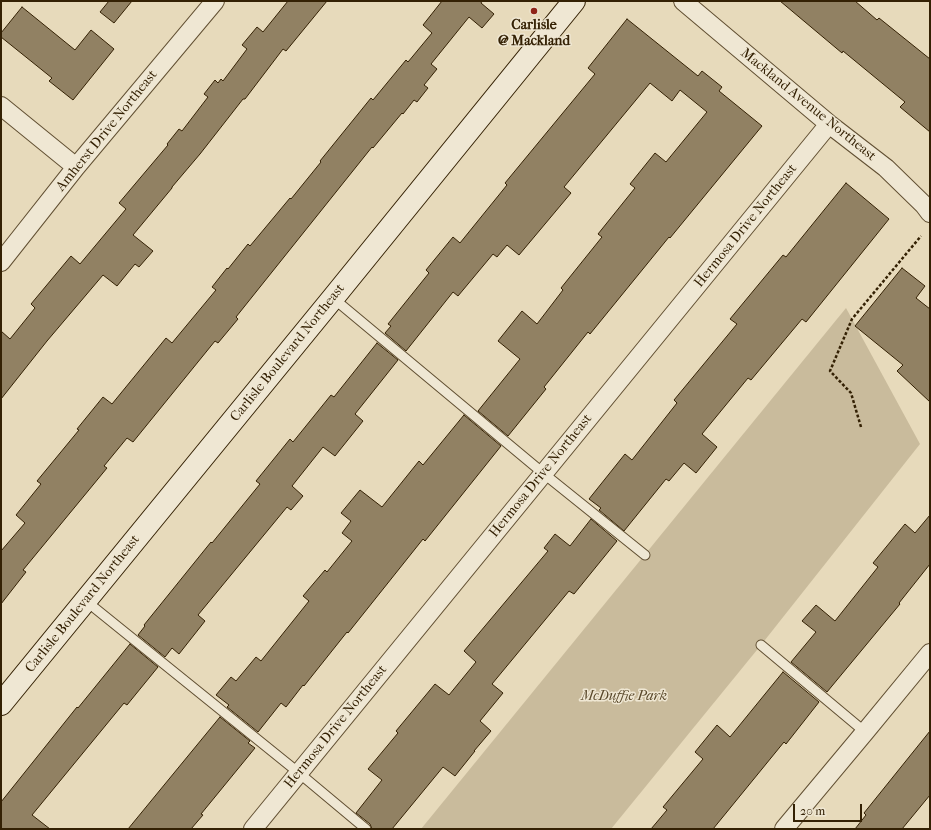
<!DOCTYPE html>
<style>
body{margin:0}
#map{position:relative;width:931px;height:830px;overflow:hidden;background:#e7dabb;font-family:"IM FELL French Canon",serif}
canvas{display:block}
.frame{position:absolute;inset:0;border:2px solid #342104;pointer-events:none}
.scale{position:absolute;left:793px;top:804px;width:69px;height:18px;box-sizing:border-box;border:2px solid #342104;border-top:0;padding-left:5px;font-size:12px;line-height:14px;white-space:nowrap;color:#342104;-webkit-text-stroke:3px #efe7d3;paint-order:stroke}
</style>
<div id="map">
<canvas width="931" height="830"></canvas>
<div class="frame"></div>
<div class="scale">20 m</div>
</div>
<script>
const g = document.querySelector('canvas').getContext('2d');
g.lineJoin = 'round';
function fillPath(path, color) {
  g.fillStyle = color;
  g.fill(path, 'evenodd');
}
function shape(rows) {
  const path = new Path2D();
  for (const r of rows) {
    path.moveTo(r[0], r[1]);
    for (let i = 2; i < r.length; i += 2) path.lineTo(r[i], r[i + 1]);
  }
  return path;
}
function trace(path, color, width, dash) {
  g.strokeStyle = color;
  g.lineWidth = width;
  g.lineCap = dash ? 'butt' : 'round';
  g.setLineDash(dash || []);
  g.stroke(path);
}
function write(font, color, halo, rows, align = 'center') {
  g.font = font + ' "IM FELL French Canon",serif';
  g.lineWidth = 3;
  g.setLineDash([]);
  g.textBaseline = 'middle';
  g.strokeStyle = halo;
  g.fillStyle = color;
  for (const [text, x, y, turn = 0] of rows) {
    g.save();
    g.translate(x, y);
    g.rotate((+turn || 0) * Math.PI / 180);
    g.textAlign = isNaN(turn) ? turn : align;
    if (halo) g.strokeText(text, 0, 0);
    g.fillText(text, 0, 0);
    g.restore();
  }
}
const green = shape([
 [846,308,920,444,761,645,611,829,421,829]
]);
const building = shape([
 [109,1,132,1,114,23,100,12,109,1],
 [288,1,327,1,286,51,283,49,245,99,243,99,200,154,172,187,172,188,133,235,153,251,139,267,135,264,117,286,103,275,47,341,1,399,1,331,10,339,35,308,31,304,71,256,80,264,126,209,119,203,168,145,167,144,179,129,182,131,208,97,204,94,215,80,218,83,221,79,223,81,247,49,242,45,257,27,263,32,288,1],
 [442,1,482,1,481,3,494,14,482,28,469,17,431,64,437,69,424,85,428,88,417,102,414,100,403,114,402,113,373,148,372,147,236,317,238,319,218,343,215,341,133,442,127,438,104,466,107,468,23,570,26,572,1,604,1,551,25,523,16,515,41,484,37,481,79,430,77,429,103,397,112,404,166,338,172,343,216,290,212,287,227,268,228,269,248,244,250,246,290,198,291,199,321,162,320,161,371,98,373,100,406,60,408,62,432,33,423,25,442,1],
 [780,1,855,1,877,20,879,18,930,59,930,132,900,107,905,102,843,51,842,53,780,1],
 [22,7,75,50,91,30,114,49,73,100,49,81,52,78,1,37,1,33,22,7],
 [627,19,698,76,702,71,722,87,719,91,762,126,670,238,669,237,590,334,588,332,544,387,546,389,508,436,478,411,520,359,498,341,522,311,537,324,563,290,561,288,602,237,598,234,635,188,630,184,655,153,666,162,707,112,680,90,672,101,650,83,564,187,571,193,519,255,507,245,497,257,493,254,458,296,453,292,406,351,385,333,391,326,388,324,429,273,426,270,453,237,460,243,507,185,505,183,595,74,588,68,627,19],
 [846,183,889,219,806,322,802,319,751,380,748,378,702,434,717,447,696,473,684,463,669,481,666,479,624,531,599,510,601,508,589,499,625,454,632,460,677,403,674,400,737,324,730,319,783,255,786,257,846,183],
 [902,268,925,286,916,298,930,309,930,402,897,371,903,365,855,326,902,268],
 [377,343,398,360,355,414,363,421,335,456,323,447,292,486,303,496,291,510,287,507,198,615,205,621,179,654,172,648,165,657,138,635,145,626,144,625,211,542,212,543,260,484,256,481,290,439,293,442,331,395,334,397,377,343],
 [464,415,501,446,425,541,423,539,348,633,347,632,304,686,303,685,286,707,281,703,258,732,227,707,229,705,216,695,231,677,236,681,256,657,261,661,309,601,303,596,325,570,327,572,352,541,342,533,351,521,341,513,360,490,382,507,419,461,423,465,464,415],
 [930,515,930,564,899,603,900,604,827,692,791,662,816,632,802,621,816,605,835,621,878,567,873,563,905,524,915,533,930,515],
 [591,519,617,541,574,594,569,591,492,684,503,693,480,721,491,731,474,751,475,751,455,776,443,767,392,829,372,829,370,824,356,813,382,780,368,769,398,733,396,731,435,684,449,695,476,662,464,651,548,551,544,548,555,534,570,546,591,519],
 [130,644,158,667,127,705,124,703,32,815,50,829,1,829,1,802,77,707,78,708,130,644],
 [783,672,819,702,786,744,784,742,713,829,651,829,667,810,663,807,703,759,695,752,717,725,730,737,783,672],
 [220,717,250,741,248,743,255,748,201,814,203,815,191,829,128,829,220,717],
 [930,731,930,795,902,829,855,829,866,815,864,813,930,731]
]);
const path = shape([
 [861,427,851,393,830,371,852,319,921,236]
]);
const service = shape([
 [333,298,543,473,645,555],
 [86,601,299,773,366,829],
 [761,645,865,732]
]);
const minor = shape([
 [683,1,829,124,886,168,924,205,930,213],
 [1,106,76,167],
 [1,262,76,167,215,1],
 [253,829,829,124],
 [784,829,865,732,930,653]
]);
const secondary = shape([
 [1,704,333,298,574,1]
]);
const markers = [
 [534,11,4,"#8f2418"]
];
const poiNames = [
 ["Carlisle",534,26],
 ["@ Mackland",534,42]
];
const streetNames = [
 ["Mackland Avenue Northeast",808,105,39],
 ["Amherst Drive Northeast",107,131,-51],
 ["Hermosa Drive Northeast",746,226,-51],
 ["Carlisle Boulevard Northeast",288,353,-51],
 ["Hermosa Drive Northeast",541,476,-51],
 ["Carlisle Boulevard Northeast",83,604,-51],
 ["Hermosa Drive Northeast",336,727,-51]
];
const parkNames = [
 ["McDuffie Park",624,697]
];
fillPath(green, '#c9bb9c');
fillPath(building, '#918163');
trace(building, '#342104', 1);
trace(service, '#614f32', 11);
trace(minor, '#614f32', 20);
trace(secondary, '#342104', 24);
trace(path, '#342104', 2.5, [3, 2]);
trace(service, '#efe7d3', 9);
trace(minor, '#efe7d3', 18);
trace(secondary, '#efe7d3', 22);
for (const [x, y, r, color] of markers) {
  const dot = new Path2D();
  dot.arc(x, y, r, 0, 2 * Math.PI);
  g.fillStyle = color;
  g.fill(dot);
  trace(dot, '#efe7d3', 1.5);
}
write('bold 14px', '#342104', '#efe7d3', poiNames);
write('14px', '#342104', '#efe7d3', streetNames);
write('italic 14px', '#59482a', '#efe7d3', parkNames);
</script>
